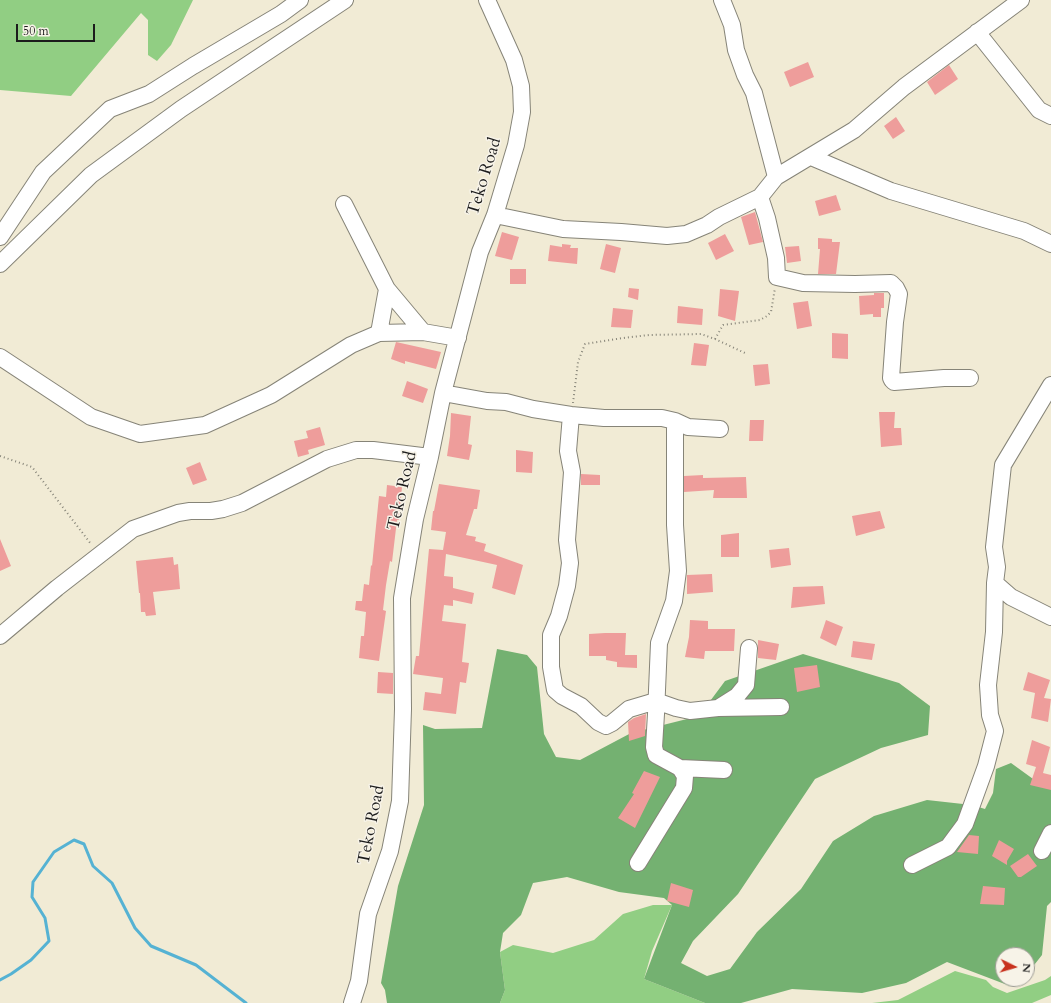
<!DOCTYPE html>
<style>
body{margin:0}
#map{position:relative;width:1051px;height:1003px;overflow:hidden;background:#f1ebd5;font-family:Cardo,serif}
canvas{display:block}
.north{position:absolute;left:995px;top:947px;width:40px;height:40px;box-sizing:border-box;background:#f7f3e8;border:1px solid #9f9d96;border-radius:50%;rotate:95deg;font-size:11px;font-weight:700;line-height:16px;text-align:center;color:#1c1c1c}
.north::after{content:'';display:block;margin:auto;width:14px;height:18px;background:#c8321e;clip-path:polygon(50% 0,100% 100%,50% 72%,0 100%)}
.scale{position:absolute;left:16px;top:24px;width:79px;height:18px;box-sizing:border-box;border:2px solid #1c1c1c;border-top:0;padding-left:5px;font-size:12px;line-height:14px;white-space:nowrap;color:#1c1c1c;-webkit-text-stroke:3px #f7f3e8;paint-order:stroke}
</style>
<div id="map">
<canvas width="1051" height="1003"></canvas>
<div class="north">N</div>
<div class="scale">50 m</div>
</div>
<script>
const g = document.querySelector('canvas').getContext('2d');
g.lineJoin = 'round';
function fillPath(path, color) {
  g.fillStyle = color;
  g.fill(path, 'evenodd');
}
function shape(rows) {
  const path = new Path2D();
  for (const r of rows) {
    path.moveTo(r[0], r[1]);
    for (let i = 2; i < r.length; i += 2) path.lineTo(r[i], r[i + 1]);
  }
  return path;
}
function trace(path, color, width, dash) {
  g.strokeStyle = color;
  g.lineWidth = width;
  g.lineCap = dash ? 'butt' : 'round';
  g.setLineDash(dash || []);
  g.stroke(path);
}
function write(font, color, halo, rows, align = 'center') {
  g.font = font + ' Cardo,serif';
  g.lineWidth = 3;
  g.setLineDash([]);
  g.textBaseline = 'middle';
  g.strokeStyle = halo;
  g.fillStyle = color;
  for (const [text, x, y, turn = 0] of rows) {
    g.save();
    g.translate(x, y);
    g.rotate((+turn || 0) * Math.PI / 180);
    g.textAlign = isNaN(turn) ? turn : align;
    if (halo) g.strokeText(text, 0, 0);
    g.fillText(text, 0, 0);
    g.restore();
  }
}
const green = shape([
 [0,0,193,0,171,45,157,61,148,55,148,20,141,13,71,96,0,90],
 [653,905,672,905,652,951,644,979,705,1003,500,1003,505,990,500,952,513,945,553,953,594,940,623,914],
 [955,971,986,980,993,987,1007,993,1045,980,1051,976,1051,995,1032,1003,872,1003,898,1000]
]);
const forest = shape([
 [497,649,527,655,537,667,544,734,556,757,580,760,631,733,699,716,725,681,803,654,899,683,930,706,928,735,881,748,815,779,738,894,693,941,681,963,707,976,730,969,757,932,801,889,833,841,874,816,927,800,972,805,985,809,993,793,996,769,1011,763,1040,784,1051,783,1051,902,1047,906,1042,955,1027,974,1027,955,1003,955,1003,979,1021,979,1010,986,947,962,906,983,862,993,792,989,741,1003,705,1003,644,979,672,905,664,898,619,892,567,877,533,883,521,915,503,933,500,952,505,990,500,1003,387,1003,385,990,381,983,398,886,424,805,423,725,435,729,482,728]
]);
const stream = shape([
 [0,980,11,974,31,960,49,941,45,918,32,897,33,882,54,852,74,840,84,844,93,866,112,883,135,928,151,946,196,965,246,1003]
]);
const building = shape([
 [808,62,814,77,790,87,784,72],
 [949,65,958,79,935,95,927,82],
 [896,117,905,131,893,139,884,126],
 [836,195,841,210,819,216,815,201],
 [755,212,763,242,749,245,741,217],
 [502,232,519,237,512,260,495,256],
 [725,234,734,251,716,260,708,243],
 [818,238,832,239,832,242,840,242,836,274,818,274,820,249,818,249],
 [562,244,571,245,570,248,578,248,577,264,548,261,550,245,562,247],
 [606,244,621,248,615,273,600,269],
 [799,246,801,261,787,263,785,247],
 [510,269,526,269,526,284,510,284],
 [629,288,639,289,638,300,628,297],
 [720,289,739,291,735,321,718,316],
 [874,293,884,293,884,308,881,308,881,317,873,317,873,314,860,315,859,296,874,295],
 [808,301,812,326,797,329,793,303],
 [678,306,703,309,702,325,677,323],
 [613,308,633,310,631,328,611,327],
 [832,333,848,334,848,359,832,358],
 [396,342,441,352,436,369,405,361,405,364,391,359],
 [694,343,709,345,706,366,691,365],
 [768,364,770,384,755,386,753,365],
 [407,381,428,389,423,403,402,396],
 [879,412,895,412,894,428,901,428,902,445,881,447],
 [451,413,471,416,468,444,472,445,469,460,447,456,450,436],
 [750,420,764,420,763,441,749,441],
 [320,427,325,445,308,450,309,454,298,457,294,441,308,438,306,431],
 [516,450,533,452,532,473,516,472],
 [200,462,207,480,193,485,186,468],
 [581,474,600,475,600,485,581,485],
 [703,475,703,478,746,477,747,498,713,498,714,490,684,492,684,476],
 [439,484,480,490,477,509,474,509,466,535,476,537,475,541,486,544,484,551,523,565,515,595,492,588,497,565,446,554,444,576,453,577,453,588,474,593,472,604,453,600,453,606,444,605,442,621,466,624,462,662,469,663,466,683,460,682,456,714,423,710,425,692,441,694,443,678,413,674,416,656,419,656,429,549,443,550,446,532,431,530,433,511,434,511],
 [387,485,402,487,399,520,397,520,392,562,390,561,386,585,383,610,386,611,379,661,359,658,361,636,364,636,366,612,355,610,356,601,362,601,364,584,369,585,371,565,372,566,379,496,386,497],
 [880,511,885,528,856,536,852,516],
 [739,533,739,557,721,557,721,535],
 [0,539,11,566,0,571],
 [789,548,791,565,771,568,769,550],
 [173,557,174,565,178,564,180,589,153,592,156,615,146,616,145,612,141,612,140,593,139,593,136,561],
 [712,574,713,592,687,594,687,575],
 [823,586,825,604,791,608,793,587],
 [690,620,708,621,708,629,735,629,734,651,705,651,704,659,685,657,689,637],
 [826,620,843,627,836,646,820,638],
 [605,633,626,633,625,655,637,655,637,668,617,667,617,662,606,660,606,656,589,656,589,634],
 [758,640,779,644,776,660,758,658],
 [853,641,875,644,872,660,851,657],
 [817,665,820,687,797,692,794,668],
 [378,672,393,673,393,694,377,693],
 [1028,672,1050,680,1044,698,1051,699,1048,722,1031,718,1035,693,1023,690],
 [646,714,645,736,629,741,628,722,634,718],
 [1032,740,1050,747,1043,773,1051,775,1051,790,1030,785,1036,767,1026,764],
 [644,771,660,777,635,828,618,818,634,794,632,793],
 [969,835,979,836,978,854,957,852],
 [999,840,1014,849,1007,861,1007,865,992,856],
 [1028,854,1037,866,1021,877,1018,877,1010,866],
 [671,883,693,890,689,907,667,901],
 [983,886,1005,888,1004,905,980,904]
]);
const path = shape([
 [715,339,723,325,760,320,767,316,771,312,775,288],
 [573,403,578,362,585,344,623,338,649,335,701,334,715,339,745,353],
 [0,456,32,467,91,544]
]);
const minor = shape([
 [722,0,732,25,736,50,745,75,754,93,776,177],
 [977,32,1039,110,1051,116],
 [811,157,891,191,1024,231,1051,244],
 [760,197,767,218,776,258,777,277,803,283,855,284,891,283,896,288,899,294,895,322,891,378,892,380,894,382,944,378,970,378],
 [344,204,387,289,423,332],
 [495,215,563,229,621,232,667,236,686,234,707,225,719,217,760,197,776,177,854,130,904,87,1021,0],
 [0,237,43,172,110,109,149,94,193,66,281,14,300,0],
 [0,264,91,175,181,109,345,0],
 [379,333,387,289],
 [0,357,91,417,140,434,205,425,271,395,351,345,379,333,423,332,458,338],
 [443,393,487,401,506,402,533,409,571,415,604,418,662,418,675,421,688,427,720,429],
 [571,415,568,451,572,472,567,540,570,563,567,586,559,616,551,635,551,667,555,690,562,696,581,706,598,722,606,726,612,723,629,709,656,701,676,708,690,711,718,708,781,707],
 [995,583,1011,597,1051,617],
 [0,636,57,588,133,529,178,513,190,511,211,511,223,509,242,503,327,459,356,450,373,450,430,457],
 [718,708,737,696,746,685,749,648],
 [680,768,724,770],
 [1042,851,1051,833],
 [638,863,684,788,685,776,680,768,656,755,654,747,656,714,659,643,674,601,678,571,675,525,675,421],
 [912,865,948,847,965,824,986,766,995,731,990,715,988,685,994,632,995,583,997,567,994,547,1003,465,1051,385],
 [352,1003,359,981,368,914,390,851,400,801,403,709,402,598,415,519,430,457,443,393,480,252,495,215,516,145,522,112,521,86,514,60,487,0]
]);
const streetNames = [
 ["Teko Road",485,177,-73],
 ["Teko Road",403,491,-77],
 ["Teko Road",372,825,-79]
];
fillPath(green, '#91ce83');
fillPath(forest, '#74b171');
trace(stream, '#55b2d3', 3);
fillPath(building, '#ee9d9b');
trace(minor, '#868478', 18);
trace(path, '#868478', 2, [1, 3]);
trace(minor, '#fff', 16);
write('17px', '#1c1c1c', '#f7f3e8', streetNames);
</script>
